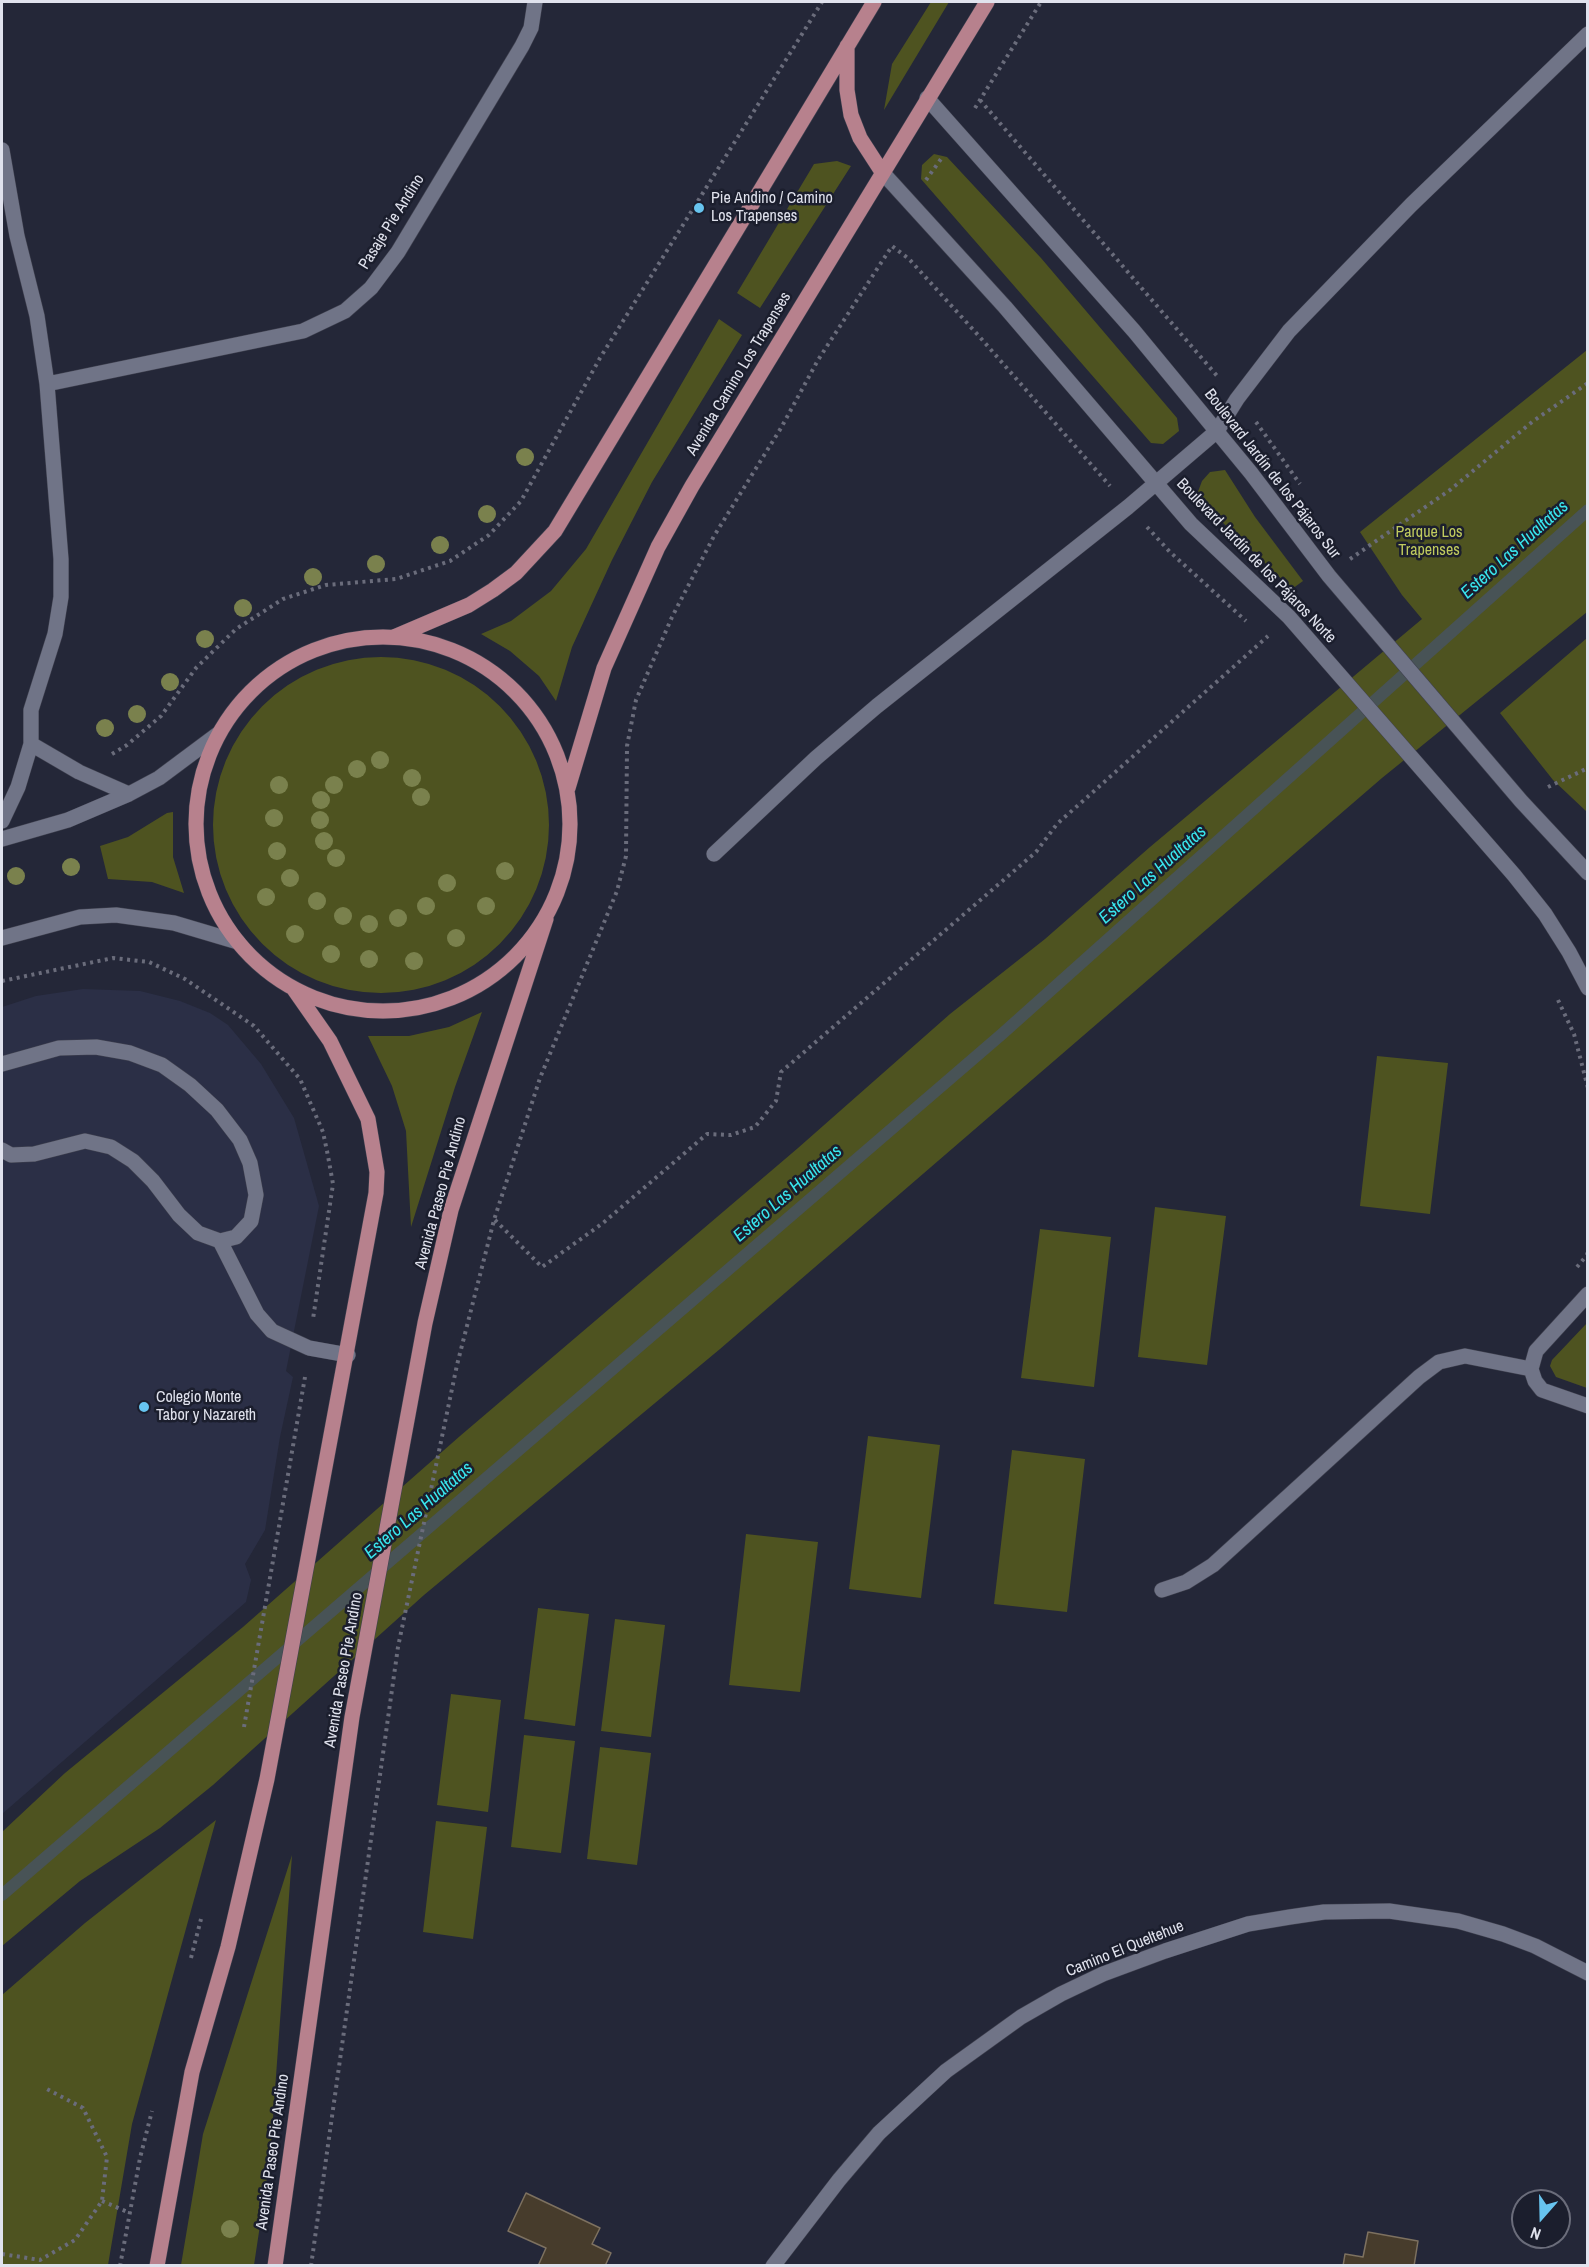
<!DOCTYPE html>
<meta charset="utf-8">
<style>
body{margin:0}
#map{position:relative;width:1589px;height:2267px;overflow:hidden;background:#242738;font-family:"Archivo Narrow",sans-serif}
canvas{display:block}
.frame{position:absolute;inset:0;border:3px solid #e0e2ed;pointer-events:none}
.north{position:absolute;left:1511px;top:2189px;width:60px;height:60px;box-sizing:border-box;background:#1b1e2d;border:2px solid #6a6c7a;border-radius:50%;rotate:200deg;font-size:16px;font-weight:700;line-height:24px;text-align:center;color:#e0e2ed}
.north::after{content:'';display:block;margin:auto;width:21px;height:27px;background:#67c4ef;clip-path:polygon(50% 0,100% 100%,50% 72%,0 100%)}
</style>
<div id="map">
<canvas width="1589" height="2267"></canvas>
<div class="frame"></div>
<div class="north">N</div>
</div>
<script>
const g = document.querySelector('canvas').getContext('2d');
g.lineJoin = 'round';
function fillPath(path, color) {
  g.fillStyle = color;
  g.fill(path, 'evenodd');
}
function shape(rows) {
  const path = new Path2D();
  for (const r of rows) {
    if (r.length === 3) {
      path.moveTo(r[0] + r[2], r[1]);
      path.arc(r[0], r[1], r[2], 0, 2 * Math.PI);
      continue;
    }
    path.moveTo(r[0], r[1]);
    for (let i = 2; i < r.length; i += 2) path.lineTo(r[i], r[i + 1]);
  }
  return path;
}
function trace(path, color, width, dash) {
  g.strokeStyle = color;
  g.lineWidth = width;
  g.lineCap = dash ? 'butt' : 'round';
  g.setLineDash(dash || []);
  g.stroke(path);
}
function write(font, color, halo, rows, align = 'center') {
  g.font = font + ' "Archivo Narrow",sans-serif';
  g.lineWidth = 5;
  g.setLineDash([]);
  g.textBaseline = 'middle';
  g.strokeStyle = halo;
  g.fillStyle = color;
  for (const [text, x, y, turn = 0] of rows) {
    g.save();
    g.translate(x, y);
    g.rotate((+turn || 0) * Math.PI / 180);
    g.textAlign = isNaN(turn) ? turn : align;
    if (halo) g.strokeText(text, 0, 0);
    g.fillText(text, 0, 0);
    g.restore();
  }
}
const built = shape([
 [83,989,140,991,180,1001,210,1013,228,1025,261,1064,294,1118,319,1206,286,1371,293,1377,280,1437,265,1530,245,1564,251,1580,246,1602,2,1814,2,1007,36,996]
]);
const green = shape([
 [931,2,949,2,884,110,892,64],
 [934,154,947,157,1041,258,1177,418,1179,431,1163,444,1151,443,921,179,922,165],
 [837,161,851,166,760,308,737,293,814,164],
 [719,319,742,335,652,482,612,560,572,647,556,701,539,676,510,651,481,634,511,621,551,591,586,549],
 [1587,350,1587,612,1382,778,720,1349,424,1595,213,1785,160,1828,80,1881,2,1946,2,1832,65,1773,243,1627,460,1436,798,1148,950,1014,1045,939,1150,847,1422,619,1402,595,1360,532],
 [1225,470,1255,517,1303,581,1292,589,1196,497,1202,481,1210,472],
 [1587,638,1587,812,1553,780,1500,713],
 [381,825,168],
 [173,812,173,857,184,893,152,882,108,879,100,846,128,837,167,813],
 [482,1012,455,1087,411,1227,406,1131,392,1086,368,1036,409,1036,449,1027],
 [1377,1056,1448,1063,1430,1214,1360,1206],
 [1155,1207,1226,1216,1207,1365,1138,1357],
 [1040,1229,1111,1237,1094,1387,1021,1378],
 [1587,1323,1587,1388,1556,1377,1550,1366,1552,1360],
 [868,1436,940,1445,921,1598,849,1589],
 [1012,1450,1085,1459,1067,1612,994,1604],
 [746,1534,818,1542,800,1692,729,1685],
 [538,1608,589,1614,575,1726,524,1719],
 [615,1619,665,1625,651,1737,601,1731],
 [451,1694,501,1700,488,1812,437,1805],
 [524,1735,575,1741,561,1853,511,1847],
 [600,1747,651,1753,637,1865,587,1859],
 [216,1820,132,2124,108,2265,2,2265,2,1995,85,1923],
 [436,1821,487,1827,473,1939,423,1932],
 [292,1855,270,2159,254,2265,181,2265,203,2134]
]);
const stream = shape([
 [2,1895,1002,1034,1588,510]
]);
const building = shape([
 [526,2193,600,2228,592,2244,611,2253,605,2266,538,2266,546,2248,508,2231,526,2193],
 [1368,2232,1418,2241,1414,2266,1343,2266,1345,2254,1363,2257,1368,2232]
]);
const path = shape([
 [980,100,1218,377],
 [975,108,1041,2],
 [926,180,941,159],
 [1256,422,1300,484],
 [1147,527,1170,552,1246,621],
 [1350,559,1450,490,1532,422,1588,383],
 [112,754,127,745,161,716,196,668,236,629,283,599,326,585,396,579,450,561,489,535,521,501,600,358,822,2],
 [1548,787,1588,768],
 [2,981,113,958,149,962,185,979,254,1026,300,1079,323,1132,328,1156,333,1184,313,1319],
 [1558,1000,1574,1034,1588,1088],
 [495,1220,542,1267,603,1223,707,1134,731,1135,755,1127,776,1101,781,1072,1036,852,1057,824,1268,636],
 [1577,1267,1587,1255,1588,1250],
 [244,1727,305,1377],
 [191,1958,201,1919],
 [102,2201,130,2213],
 [2,2254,40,2260,75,2240,102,2201,107,2157,83,2108,45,2088],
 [120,2266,140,2158,152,2111],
 [311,2266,398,1647,457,1365,494,1220,540,1078,617,891,626,856,627,746,636,700,672,617,714,536,781,428,818,360,892,246,909,259,978,335,1110,486]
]);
const minor = shape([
 [927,98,1134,331,1251,473,1329,576,1521,801,1588,873],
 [2,150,17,236,37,316,47,384,61,559,61,597,55,634,31,710,31,744,18,787,2,821],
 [882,172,1005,307,1191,524,1289,617,1514,875,1545,914,1569,952,1588,988],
 [47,384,303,331,345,311,371,288,398,252,522,46,531,28,535,2],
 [31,744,79,772,129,794],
 [2,839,68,820,129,794,159,778,218,734],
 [714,854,816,758,877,706,1128,507,1217,431,1237,399,1289,331,1411,205,1588,34],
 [2,938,80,917,116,915,174,923,238,942],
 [2,1064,59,1048,96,1047,130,1053,162,1065,190,1085,217,1110,240,1140,250,1163,256,1195,251,1221,236,1237,220,1241,198,1233,179,1215,153,1181,133,1161,111,1147,85,1141,34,1154,11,1155,2,1150],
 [220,1241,257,1314,272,1331,309,1348,348,1355],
 [1588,1294,1536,1351,1531,1369,1535,1381,1542,1390,1588,1406],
 [1162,1590,1186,1582,1213,1565,1419,1377,1439,1362,1465,1356,1531,1369],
 [773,2266,839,2180,879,2133,946,2071,1021,2017,1061,1994,1103,1974,1165,1951,1248,1924,1290,1917,1324,1912,1389,1911,1458,1921,1503,1934,1535,1946,1588,1973]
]);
const major = shape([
 [847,46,847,90,851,115,860,138,882,172],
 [383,824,187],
 [394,637,469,605,493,590,516,573,555,531,874,2],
 [568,788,604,668,658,547,692,486,987,2],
 [157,2266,192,2072,228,1947,267,1779,376,1193,377,1172,368,1119,330,1041,293,988],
 [275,2266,352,1717,425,1323,451,1210,546,919]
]);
const trees = [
 [525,457],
 [487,514],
 [440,545],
 [376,564],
 [313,577],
 [243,608],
 [205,639],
 [170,682],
 [137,714],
 [105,728],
 [380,760],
 [357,769],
 [412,778],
 [279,785],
 [334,785],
 [421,797],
 [321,800],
 [274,818],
 [320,820],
 [324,841],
 [277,851],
 [336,858],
 [71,867],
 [505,871],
 [16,876],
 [290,878],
 [447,883],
 [266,897],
 [317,901],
 [426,906],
 [486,906],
 [343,916],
 [398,918],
 [369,924],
 [295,934],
 [456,938],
 [331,954],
 [369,959],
 [414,961],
 [230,2229]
];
const markers = [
 [699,208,6,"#67c4ef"],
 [144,1407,6,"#67c4ef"]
];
const poiNames = [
 ["Pie Andino / Camino",711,199],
 ["Los Trapenses",711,217],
 ["Colegio Monte",156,1398],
 ["Tabor y Nazareth",156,1416]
];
const streetNames = [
 ["Pasaje Pie Andino",392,222,-58],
 ["Avenida Camino Los Trapenses",739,374,-59],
 ["Boulevard Jardín de los Pájaros Sur",1272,474,52],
 ["Boulevard Jardín de los Pájaros Norte",1256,561,46],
 ["Avenida Paseo Pie Andino",441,1193,-75],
 ["Avenida Paseo Pie Andino",344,1670,-80],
 ["Camino El Queltehue",1125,1949,-22],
 ["Avenida Paseo Pie Andino",273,2152,-82]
];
const parkNames = [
 ["Parque Los",1429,533],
 ["Trapenses",1429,551]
];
const waterNames = [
 ["Estero Las Hualtatas",1515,550,-42],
 ["Estero Las Hualtatas",1153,875,-42],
 ["Estero Las Hualtatas",788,1194,-41],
 ["Estero Las Hualtatas",419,1511,-41]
];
fillPath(built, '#2b2f46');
fillPath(green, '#4e5320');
trace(stream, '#485356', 12);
fillPath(building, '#473c2c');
trace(building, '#7d7160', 1.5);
trace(minor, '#404250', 16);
trace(major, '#404250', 16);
trace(path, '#6a6c7b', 4, [3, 4.5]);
trace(minor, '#707487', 15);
trace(major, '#b7818d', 15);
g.fillStyle = '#7a814d';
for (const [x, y] of trees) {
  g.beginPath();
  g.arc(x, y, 9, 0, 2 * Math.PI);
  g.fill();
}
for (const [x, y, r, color] of markers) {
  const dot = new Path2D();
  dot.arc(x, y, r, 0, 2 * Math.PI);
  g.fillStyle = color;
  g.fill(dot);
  trace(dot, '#1b1e2d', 2);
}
write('16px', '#e0e2ed', '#1b1e2d', poiNames, 'left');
write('16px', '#e0e2ed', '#1b1e2d', streetNames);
write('16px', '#c0cb5e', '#1b1e2d', parkNames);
write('italic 18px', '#39e6ee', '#1b1e2d', waterNames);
</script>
